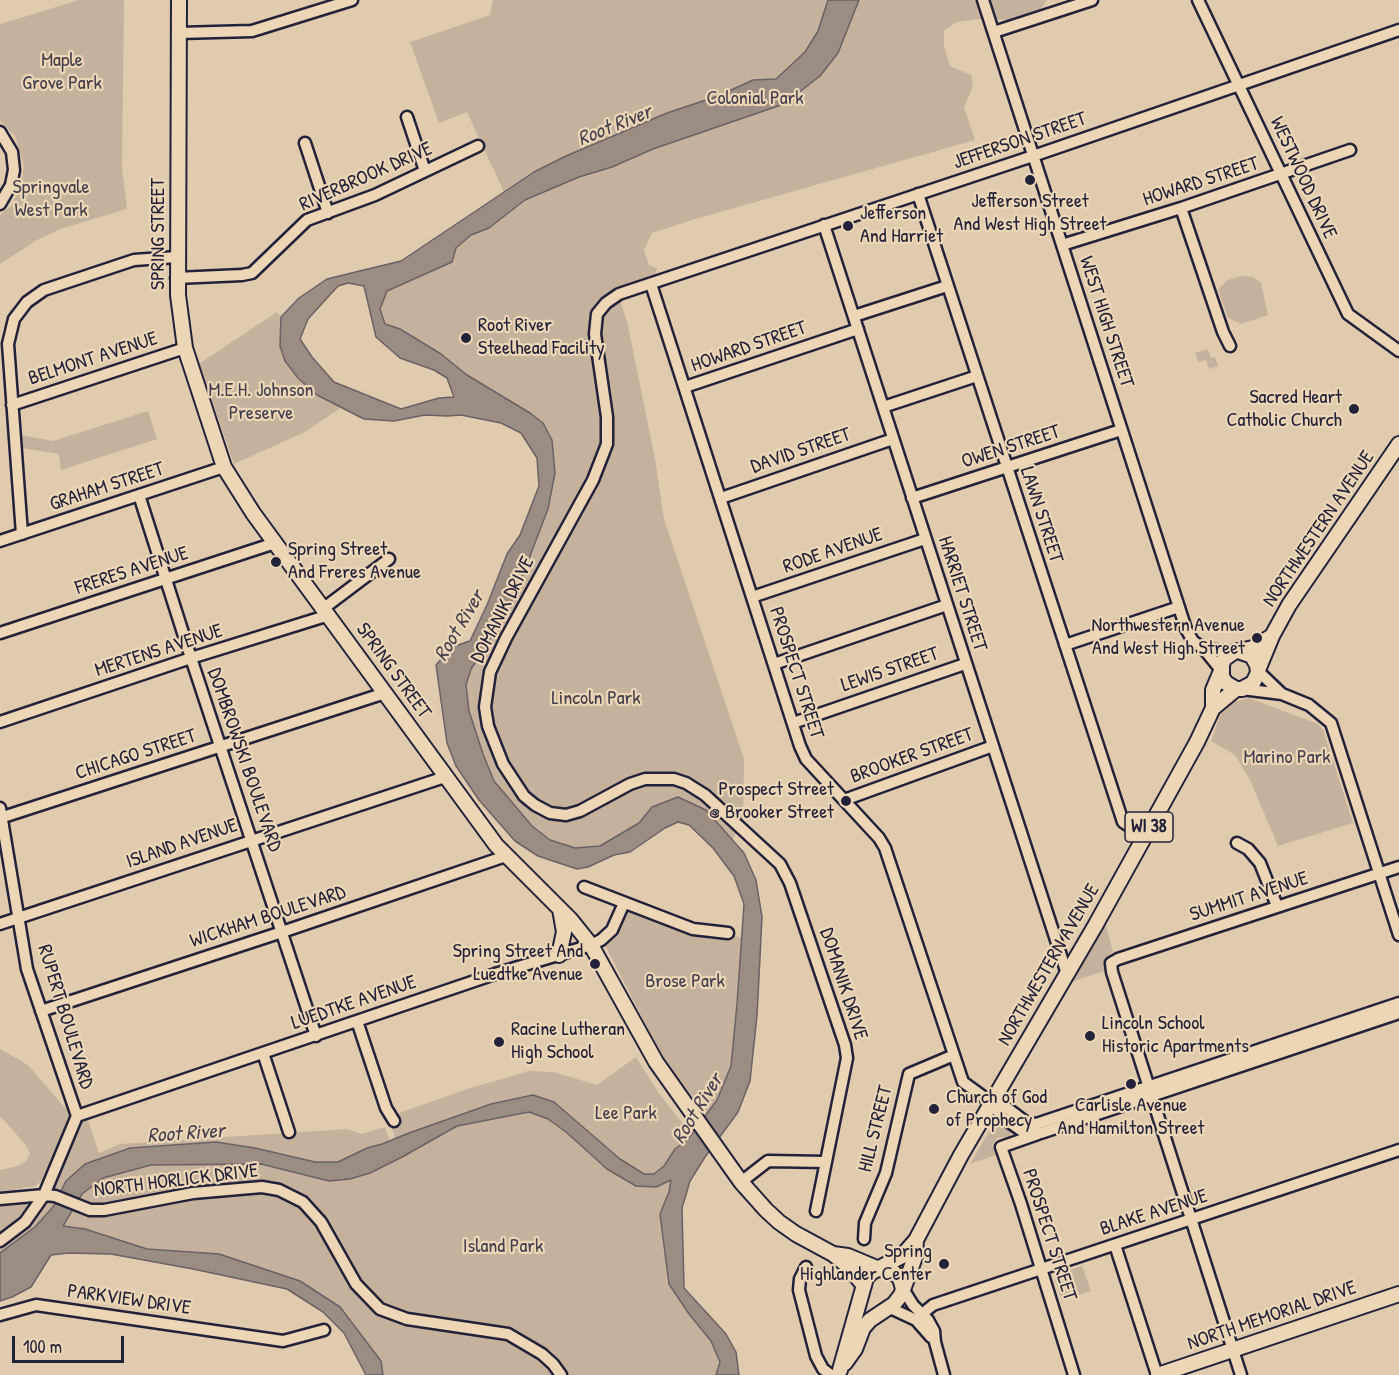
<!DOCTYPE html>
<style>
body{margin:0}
#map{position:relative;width:1399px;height:1375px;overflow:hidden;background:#e0cbae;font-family:"Patrick Hand",sans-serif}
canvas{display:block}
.scale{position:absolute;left:12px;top:1336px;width:112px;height:27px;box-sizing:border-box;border:3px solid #22223b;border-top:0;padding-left:8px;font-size:18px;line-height:21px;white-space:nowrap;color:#22223b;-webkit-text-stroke:4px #ecd6b5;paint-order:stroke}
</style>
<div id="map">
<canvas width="1399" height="1375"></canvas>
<div class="scale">100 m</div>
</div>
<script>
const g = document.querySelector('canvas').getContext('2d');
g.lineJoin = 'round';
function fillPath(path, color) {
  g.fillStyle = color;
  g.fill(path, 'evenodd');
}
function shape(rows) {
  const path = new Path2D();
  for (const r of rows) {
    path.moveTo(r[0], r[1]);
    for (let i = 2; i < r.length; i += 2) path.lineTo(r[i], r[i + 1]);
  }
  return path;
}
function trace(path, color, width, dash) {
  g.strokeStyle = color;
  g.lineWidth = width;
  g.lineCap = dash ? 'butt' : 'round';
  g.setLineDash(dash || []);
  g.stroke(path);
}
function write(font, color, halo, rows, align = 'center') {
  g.font = font + ' "Patrick Hand",sans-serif';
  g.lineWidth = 4.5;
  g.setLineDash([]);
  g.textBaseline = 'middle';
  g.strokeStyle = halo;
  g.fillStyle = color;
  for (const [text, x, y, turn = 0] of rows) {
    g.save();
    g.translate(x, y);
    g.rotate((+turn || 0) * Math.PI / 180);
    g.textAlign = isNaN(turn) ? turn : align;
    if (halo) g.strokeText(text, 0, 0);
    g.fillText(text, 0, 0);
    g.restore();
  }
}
const green = shape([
 [79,0,124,0,122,168,127,209,63,228,37,240,0,264,0,215,12,205,21,186,24,166,15,136,0,121,0,24],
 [493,0,1047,0,1041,9,1007,20,978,19,957,22,944,30,944,46,950,66,971,75,973,86,964,107,975,140,692,220,652,233,644,250,649,265,657,268,655,275,616,289,627,321,655,459,664,519,744,759,743,822,732,840,706,810,652,807,639,823,600,846,575,848,550,840,532,826,494,781,483,754,469,711,466,685,471,669,484,650,515,595,548,509,555,473,552,440,543,423,530,413,467,375,441,354,400,329,385,324,380,309,387,291,452,262,456,248,471,234,489,228,525,201,579,177,612,167,665,145,654,118,566,156,534,172,504,192,467,112,439,123,410,42,490,15],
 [1242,276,1253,277,1261,283,1268,315,1241,324,1228,318,1218,289,1228,280],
 [277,312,281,317,280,346,298,378,317,394,342,407,305,432,234,464,199,364],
 [1208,349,1211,358,1215,357,1218,366,1209,369,1206,360,1198,362,1195,353],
 [148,411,157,439,61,470,59,454,22,448,21,435,53,441],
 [1249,698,1318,724,1323,730,1353,823,1278,846,1251,782,1235,755,1211,741,1221,713,1230,703],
 [628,912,693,929,728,933,742,938,731,1066,717,1100,707,1114,674,1074,651,1035,606,947,605,943,618,931,622,918,626,916],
 [1105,922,1113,952,1104,959,1104,971,1071,982],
 [0,1049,28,1065,67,1110,69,1116,69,1122,42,1180,36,1186,0,1192,0,1170,18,1166,27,1160,30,1153,25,1144,0,1116],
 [636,1057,658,1092,691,1134,675,1149,664,1166,654,1174,644,1174,620,1159,555,1102,491,1104,395,1138,388,1117,467,1089,530,1071,553,1072,597,1085],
 [529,1112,548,1119,566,1132,607,1169,671,1180,669,1192,660,1214,669,1284,689,1314,711,1341,720,1362,716,1375,383,1375,381,1361,340,1307,219,1254,147,1249,85,1229,63,1226,82,1194,104,1178,151,1165,261,1164,329,1181,404,1156,457,1126],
 [87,1117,99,1153,120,1144,347,1129,362,1134,385,1127,390,1141,367,1148,338,1162,315,1162,255,1148,216,1142,130,1148,121,1150,66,1181,53,1207,35,1227,0,1253,0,1204,44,1200,82,1120],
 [999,1123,1009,1129,1012,1139,1002,1137,997,1138,992,1145,996,1155,970,1164,993,1125],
 [1082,1266,1091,1291,1062,1301,1054,1275]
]);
const water = shape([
 [828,0,859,0,838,53,820,76,784,104,653,149,612,167,579,177,525,200,489,228,471,235,456,248,452,262,387,291,380,309,385,324,400,329,441,354,467,375,530,413,543,423,552,440,555,473,548,509,515,595,484,650,471,669,466,685,469,711,483,754,494,781,532,826,550,840,575,848,600,846,639,823,652,807,678,797,706,810,744,853,756,880,762,917,757,1016,750,1081,738,1112,705,1157,690,1181,682,1208,684,1288,726,1334,736,1352,739,1375,716,1375,720,1362,711,1341,689,1314,669,1284,660,1214,669,1192,671,1180,656,1187,636,1186,607,1169,566,1132,548,1119,529,1112,457,1126,404,1156,370,1173,350,1179,329,1181,261,1164,151,1165,103,1178,82,1194,63,1226,85,1229,147,1249,219,1254,300,1281,340,1307,381,1361,383,1375,366,1375,344,1333,323,1312,287,1289,193,1269,111,1254,69,1253,51,1255,31,1287,12,1297,0,1301,0,1253,35,1227,53,1207,66,1181,85,1164,130,1148,216,1142,255,1148,315,1162,338,1162,367,1148,382,1144,409,1133,491,1104,533,1095,554,1102,620,1159,644,1174,654,1174,664,1166,675,1149,688,1139,717,1100,731,1066,737,1004,744,904,734,876,713,848,689,825,678,822,665,828,630,852,614,855,588,867,577,869,538,856,515,841,479,800,456,766,447,743,436,665,452,647,470,641,487,605,507,554,520,535,539,486,537,458,521,433,501,423,461,415,447,416,425,415,394,421,364,419,317,395,298,378,285,361,280,346,281,317,299,298,327,279,401,261,534,172,566,156,667,113,718,96,753,80,776,79,805,52,818,31,828,0],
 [348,283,364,286,376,337,400,358,434,370,447,378,454,397,439,398,401,409,334,382,312,357,300,339,308,319,338,286,348,283]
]);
const minor = shape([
 [983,0,1186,629,1193,641,1204,649,1221,670],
 [1198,0,1348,314,1399,351],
 [994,32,1092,0],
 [179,33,252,31,352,0],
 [407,117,425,171],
 [0,132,12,152,14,170,11,185,0,204],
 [305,143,328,213],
 [918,194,1123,822,1144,836],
 [1181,208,1223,332,1230,346],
 [824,225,1067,974],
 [1062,245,1181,208,1350,150],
 [176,278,242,275,252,273,307,220,375,195,478,146],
 [651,284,800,746,806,759,879,838,885,848,963,1082,992,1103,1007,1108,1027,1123,1036,1124,1399,1003],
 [854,316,947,286],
 [685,387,858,329],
 [12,405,185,348],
 [883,407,977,376],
 [139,495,191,658,316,1036],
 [721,498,893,439],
 [912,498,1121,430],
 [22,534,8,344,14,319,27,302,44,290,134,260,177,257],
 [0,541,224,467],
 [752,597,925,539],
 [324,608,389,559],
 [0,633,275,543],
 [1065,645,1179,607],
 [1204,649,1234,652],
 [774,664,947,605],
 [1258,671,1282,694,1309,705,1331,723,1399,935],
 [1242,689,1282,694],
 [0,722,191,658,329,615],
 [793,723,965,664],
 [844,800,993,746],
 [0,808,27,969,77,1116,44,1195,25,1222,0,1241],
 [0,818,385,693],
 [1237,843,1248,849,1260,863,1277,906],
 [584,887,693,929,728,933],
 [0,924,445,777],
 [41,1011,282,932,506,856],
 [357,1021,386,1108,394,1121],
 [263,1053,289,1132],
 [992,1103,1002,1117,1022,1131,1041,1133,1399,1013],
 [77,1116,495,974,591,945,601,940,612,930,624,903],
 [1038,1134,1001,1147,1021,1204,1074,1375],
 [741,1182,768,1161,826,1162],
 [0,1199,44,1195,55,1196,90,1210,104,1210,193,1193,262,1187,279,1190,303,1202,321,1222,356,1284,380,1309,407,1319,508,1334,542,1354,553,1364,561,1375],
 [816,1211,847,1058,845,1045,790,883,780,864,705,795,686,783,674,779,645,779,630,784,580,811,566,815,550,813,535,805,524,796,503,764,488,726,485,707,490,672,506,638,593,480,607,444,607,417,595,334,597,314,606,303,619,294,1033,156,1399,30],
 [864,1239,865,1223,886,1173,909,1074,954,1055],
 [1115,1245,1157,1375],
 [806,1267,800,1279,799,1290,816,1356,823,1369,831,1375],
 [903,1289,913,1305,928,1320,934,1331,935,1342,944,1375],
 [888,1307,916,1320,931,1337],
 [922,1314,933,1305,948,1300,1399,1150],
 [0,1315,36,1305,283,1341,324,1330],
 [1241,1375,1112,972,1111,963,1118,959,1399,867]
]);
const major = shape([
 [179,0,178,295,185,348,224,467,253,513,496,845,571,920,591,945,656,1062,741,1182,766,1210,779,1222,796,1234,833,1254,849,1267,864,1286],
 [1241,652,1252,656,1257,665,1258,673,1253,683,1242,689,1236,689,1226,683,1222,677,1222,665,1224,659,1234,652,1253,648,1272,636],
 [1258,670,1272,636,1289,605,1399,444],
 [1213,708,1236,689],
 [559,955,564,932,560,909],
 [833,1254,848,1256,879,1269,891,1270,900,1278,903,1289],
 [845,1363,855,1349,863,1328,870,1320,894,1304,901,1295,915,1257,916,1240],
 [840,1370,866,1278,872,1272,902,1256,916,1240,961,1155,1095,926,1197,742,1213,708,1213,690,1221,671],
 [1158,1375,1399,1294]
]);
const markers = [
 [1030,180,6,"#22223b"],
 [848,226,6,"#22223b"],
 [466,338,6,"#22223b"],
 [1354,409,6,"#22223b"],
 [276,562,6,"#22223b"],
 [1257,638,6,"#22223b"],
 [846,801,6,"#22223b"],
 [595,964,6,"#22223b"],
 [1090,1036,6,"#22223b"],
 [499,1042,6,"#22223b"],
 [1131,1084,6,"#22223b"],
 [934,1109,6,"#22223b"],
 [944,1264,6,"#22223b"]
];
const shields = [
 [1149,827,48]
];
const shieldNames = [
 ["WI 38",1149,827]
];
const parkNames = [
 ["Maple",62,61],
 ["Grove Park",62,84],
 ["Colonial Park",755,99],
 ["Springvale",51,188],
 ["West Park",51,211],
 ["M.E.H. Johnson",261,391],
 ["Preserve",261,414],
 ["Lincoln Park",596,699],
 ["Marino Park",1287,758],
 ["Brose Park",685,982],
 ["Lee Park",626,1114],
 ["Island Park",503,1247]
];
const streetNames = [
 ["JEFFERSON STREET",1020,141,-19],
 ["RIVERBROOK DRIVE",366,177,-24],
 ["WESTWOOD DRIVE",1303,178,65],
 ["HOWARD STREET",1201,182,-18],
 ["SPRING STREET",159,234,-90],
 ["WEST HIGH STREET",1106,322,72],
 ["HOWARD STREET",749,347,-19],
 ["BELMONT AVENUE",93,359,-18],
 ["OWEN STREET",1011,447,-18],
 ["DAVID STREET",801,451,-19],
 ["GRAHAM STREET",107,487,-18],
 ["LAWN STREET",1041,515,72],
 ["NORTHWESTERN AVENUE",1319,529,-56],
 ["RODE AVENUE",833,551,-19],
 ["FRERES AVENUE",132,571,-18],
 ["HARRIET STREET",962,594,72],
 ["DOMANIK DRIVE",503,610,-63],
 ["MERTENS AVENUE",159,651,-18],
 ["LEWIS STREET",890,670,-19],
 ["SPRING STREET",393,671,54],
 ["PROSPECT STREET",796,673,72],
 ["CHICAGO STREET",136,755,-18],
 ["BROOKER STREET",912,756,-20],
 ["DOMBROWSKI BOULEVARD",244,760,71],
 ["ISLAND AVENUE",182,844,-19],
 ["SUMMIT AVENUE",1249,897,-18],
 ["WICKHAM BOULEVARD",268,917,-18],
 ["NORTHWESTERN AVENUE",1049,965,-60],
 ["DOMANIK DRIVE",843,984,72],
 ["LUEDTKE AVENUE",354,1003,-19],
 ["RUPERT BOULEVARD",65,1017,73],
 ["HILL STREET",876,1129,-76],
 ["NORTH HORLICK DRIVE",176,1181,-7],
 ["BLAKE AVENUE",1154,1213,-18],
 ["PROSPECT STREET",1049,1235,72],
 ["PARKVIEW DRIVE",129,1300,8],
 ["NORTH MEMORIAL DRIVE",1272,1316,-19]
];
const poiNames = [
 ["Jefferson Street",1030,202,"center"],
 ["And West High Street",1030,225,"center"],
 ["Jefferson",860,214],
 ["And Harriet",860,237],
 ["Root River",478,326],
 ["Steelhead Facility",478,349],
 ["Sacred Heart",1342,398,"right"],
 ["Catholic Church",1342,421,"right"],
 ["Spring Street",288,550],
 ["And Freres Avenue",288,573],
 ["Northwestern Avenue",1245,626,"right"],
 ["And West High Street",1245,649,"right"],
 ["Prospect Street",834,790,"right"],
 ["@ Brooker Street",834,813,"right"],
 ["Spring Street And",583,952,"right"],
 ["Luedtke Avenue",583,975,"right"],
 ["Lincoln School",1102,1024],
 ["Historic Apartments",1102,1047],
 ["Racine Lutheran",511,1030],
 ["High School",511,1053],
 ["Church of God",946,1098],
 ["of Prophecy",946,1121],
 ["Carlisle Avenue",1131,1106,"center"],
 ["And Hamilton Street",1131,1129,"center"],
 ["Spring",932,1252,"right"],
 ["Highlander Center",932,1275,"right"]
];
const waterNames = [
 ["Root River",615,126,-22],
 ["Root River",460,626,-59],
 ["Root River",698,1109,-58],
 ["Root River",186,1134,-4]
];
fillPath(green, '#c4b29d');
fillPath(water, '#9a8d83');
trace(water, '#6a6266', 1.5);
trace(minor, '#22223b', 15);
trace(major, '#22223b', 18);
trace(minor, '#ecd6b5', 10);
trace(major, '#ecd6b5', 14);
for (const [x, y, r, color] of markers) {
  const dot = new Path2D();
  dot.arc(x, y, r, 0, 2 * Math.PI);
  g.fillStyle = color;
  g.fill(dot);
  trace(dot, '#ecd6b5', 2);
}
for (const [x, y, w] of shields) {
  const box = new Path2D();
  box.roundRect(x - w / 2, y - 15, w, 30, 4.5);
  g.fillStyle = '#ecd6b5';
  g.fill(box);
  trace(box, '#22223b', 1.5);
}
write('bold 18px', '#22223b', null, shieldNames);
write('20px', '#423f4f', '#ecd6b5', parkNames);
write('20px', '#22223b', '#ecd6b5', streetNames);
write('20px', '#22223b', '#ecd6b5', poiNames, 'left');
write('italic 21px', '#464251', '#ecd6b5', waterNames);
</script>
